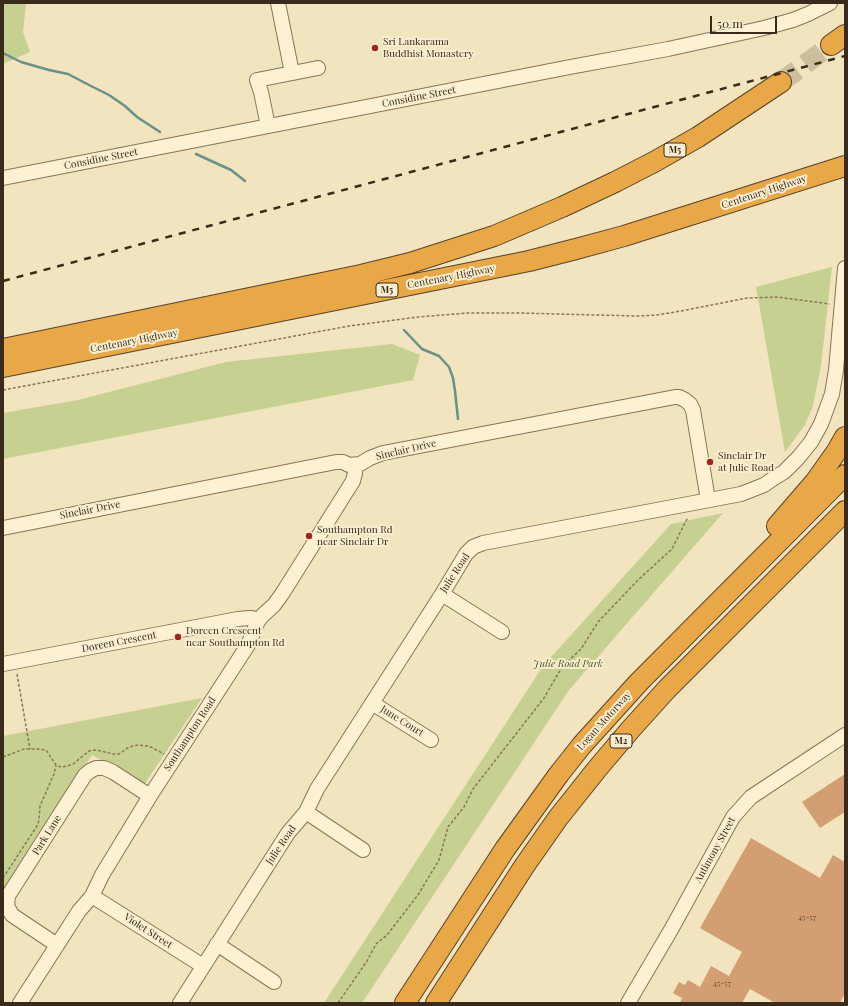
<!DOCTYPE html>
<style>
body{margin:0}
#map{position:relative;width:848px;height:1006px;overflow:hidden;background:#f1e4be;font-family:"Playfair Display",serif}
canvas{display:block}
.frame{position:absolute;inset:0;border:4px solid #392b1b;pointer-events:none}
.scale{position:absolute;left:710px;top:16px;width:67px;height:18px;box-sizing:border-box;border:2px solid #392b1b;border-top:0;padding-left:5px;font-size:12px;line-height:14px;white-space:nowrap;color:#392b1b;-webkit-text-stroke:3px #f8eecf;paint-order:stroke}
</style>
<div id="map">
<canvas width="848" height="1006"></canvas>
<div class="frame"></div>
<div class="scale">50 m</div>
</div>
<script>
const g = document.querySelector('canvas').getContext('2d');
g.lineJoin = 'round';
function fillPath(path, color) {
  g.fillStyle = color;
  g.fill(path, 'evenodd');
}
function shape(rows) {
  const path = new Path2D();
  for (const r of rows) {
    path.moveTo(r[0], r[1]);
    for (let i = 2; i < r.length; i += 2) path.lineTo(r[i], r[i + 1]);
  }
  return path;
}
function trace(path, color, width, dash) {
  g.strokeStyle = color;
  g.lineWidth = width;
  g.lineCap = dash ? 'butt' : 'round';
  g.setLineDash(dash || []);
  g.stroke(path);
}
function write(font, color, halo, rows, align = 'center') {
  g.font = font + ' "Playfair Display",serif';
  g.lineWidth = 4;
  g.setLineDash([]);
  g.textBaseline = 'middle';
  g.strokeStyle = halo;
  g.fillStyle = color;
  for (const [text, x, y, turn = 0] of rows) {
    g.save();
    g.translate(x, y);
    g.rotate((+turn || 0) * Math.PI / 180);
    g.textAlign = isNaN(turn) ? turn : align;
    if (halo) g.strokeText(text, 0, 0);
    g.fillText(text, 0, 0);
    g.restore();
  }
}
const green = shape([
 [3,3,26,3,23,32,30,52,3,64],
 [832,267,821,366,813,406,805,425,785,452,756,287],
 [392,344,420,355,413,380,3,459,3,413,78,400,226,362],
 [723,513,569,690,362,1003,324,1003,543,666,671,524],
 [202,698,144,785,92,755,3,895,3,736]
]);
const stream = shape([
 [3,53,21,62,49,70,68,74,89,85,109,95,125,106,137,117,160,132],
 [196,154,231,170,245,181],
 [404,330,422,349,439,356,449,367,453,378,455,391,458,419]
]);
const building = shape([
 [845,774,845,812,820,828,802,802],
 [751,838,820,878,833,855,845,862,845,993,840,1003,775,1003,750,989,742,1003,680,1003,682,998,673,993,679,982,685,985,688,980,700,987,711,966,729,976,742,952,700,928]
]);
const highwayTunnel = shape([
 [781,82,831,45]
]);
const path = shape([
 [3,390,349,326,418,317,468,313,520,313,637,316,657,315,681,311,747,298,777,297,830,304],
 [17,674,30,749],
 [3,757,24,749,38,749,46,750,56,765,61,767,67,766,73,764,89,751,94,750,101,751,113,754,119,754,129,747,138,745,149,746,164,754],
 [3,878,37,826,39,820,40,806,54,774,56,765],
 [338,1003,367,961,376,944,387,935,418,895,439,860,448,827,464,807,473,789,544,698,562,667,581,649,598,622,638,580,672,549,688,517]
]);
const minor = shape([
 [278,3,292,73],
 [268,126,261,92,257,80,318,68],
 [3,178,570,67,668,49,764,28,793,20,808,14,830,3],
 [3,528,336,462,343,462,349,465,360,464,370,458,383,453,675,397,679,397,685,400,690,404,693,410,708,500],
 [442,594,502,632],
 [3,664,238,619,249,618,252,618,258,621],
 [372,703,431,740],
 [306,812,363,850],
 [92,896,203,966],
 [217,944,274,982],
 [57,945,12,915,7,906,8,896,85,775,90,771,96,768,104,768,113,772,150,796],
 [20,1003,79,911,92,896,102,875,150,796,248,645,258,621,263,615,274,605,282,594,353,481,355,473,355,465],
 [180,1003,288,833,306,812,317,789,442,594,466,554,473,547,483,543,741,494,764,485,774,478,784,472,798,458,811,442,821,424,832,394,836,370,845,268],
 [628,1003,672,928,733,817,751,797,845,735]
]);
const highway = shape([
 [831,45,845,35],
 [3,349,361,275,410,263,494,236,562,207,615,182,654,162,698,137,781,82],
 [3,367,529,261,576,249,624,236,845,166],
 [777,526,815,482,837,451,845,437],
 [405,1003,505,849,559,774,582,745,639,682,845,475],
 [436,1003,525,865,558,818,597,769,630,730,667,689,845,511]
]);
const rail = shape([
 [3,281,845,56]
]);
const markers = [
 [375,48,4,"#9f2520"],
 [710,462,4,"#9f2520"],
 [309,536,4,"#9f2520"],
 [178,637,4,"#9f2520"]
];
const numberNames = [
 ["45-57",807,917],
 ["45-57",722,983]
];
const shields = [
 [675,150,22],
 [387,290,22],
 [621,741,22]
];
const shieldNames = [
 ["M5",675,150],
 ["M5",387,290],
 ["M2",621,741]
];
const poiNames = [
 ["Sri Lankarama",383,42],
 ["Buddhist Monastery",383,54],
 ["Sinclair Dr",718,456],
 ["at Julie Road",718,468],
 ["Southampton Rd",317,530],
 ["near Sinclair Dr",317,542],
 ["Doreen Crescent",186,631],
 ["near Southampton Rd",186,643]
];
const streetNames = [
 ["Considine Street",419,97,-11],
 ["Considine Street",101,159,-11],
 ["Centenary Highway",764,192,-18],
 ["Centenary Highway",451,277,-11],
 ["Centenary Highway",134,341,-11],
 ["Sinclair Drive",406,450,-13],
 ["Sinclair Drive",90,510,-11],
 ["Julie Road",455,573,-57],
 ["Doreen Crescent",119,642,-11],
 ["June Court",402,721,32],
 ["Logan Motorway",604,721,-48],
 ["Southampton Road",190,734,-57],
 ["Park Lane",47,835,-58],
 ["Julie Road",281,845,-56],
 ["Antimony Street",715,850,-61],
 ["Violet Street",148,931,33]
];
const parkNames = [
 ["Julie Road Park",568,664]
];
fillPath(green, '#c6d091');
trace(stream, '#689189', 2.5);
fillPath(building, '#d39e71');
trace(highwayTunnel, '#ccbf9d', 20, [20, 10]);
trace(minor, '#8b7455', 16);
trace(highway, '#58422a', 22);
trace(path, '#8b7455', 1.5, [3, 2]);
trace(minor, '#fcf1d2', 14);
trace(highway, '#e9a847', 20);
trace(rail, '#392b1b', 2.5, [7, 7]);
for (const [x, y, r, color] of markers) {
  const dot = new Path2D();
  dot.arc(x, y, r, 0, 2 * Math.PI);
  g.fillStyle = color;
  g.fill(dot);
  trace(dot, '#f8eecf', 1.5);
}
write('8px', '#604830', null, numberNames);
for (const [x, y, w] of shields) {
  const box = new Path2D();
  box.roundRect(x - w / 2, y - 7, w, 14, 3);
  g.fillStyle = '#f8eecf';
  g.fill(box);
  trace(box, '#392b1b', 1);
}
write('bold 9px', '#392b1b', null, shieldNames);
write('10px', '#392b1b', '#f8eecf', poiNames, 'left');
write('10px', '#392b1b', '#f8eecf', streetNames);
write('italic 10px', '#475820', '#f8eecf', parkNames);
</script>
